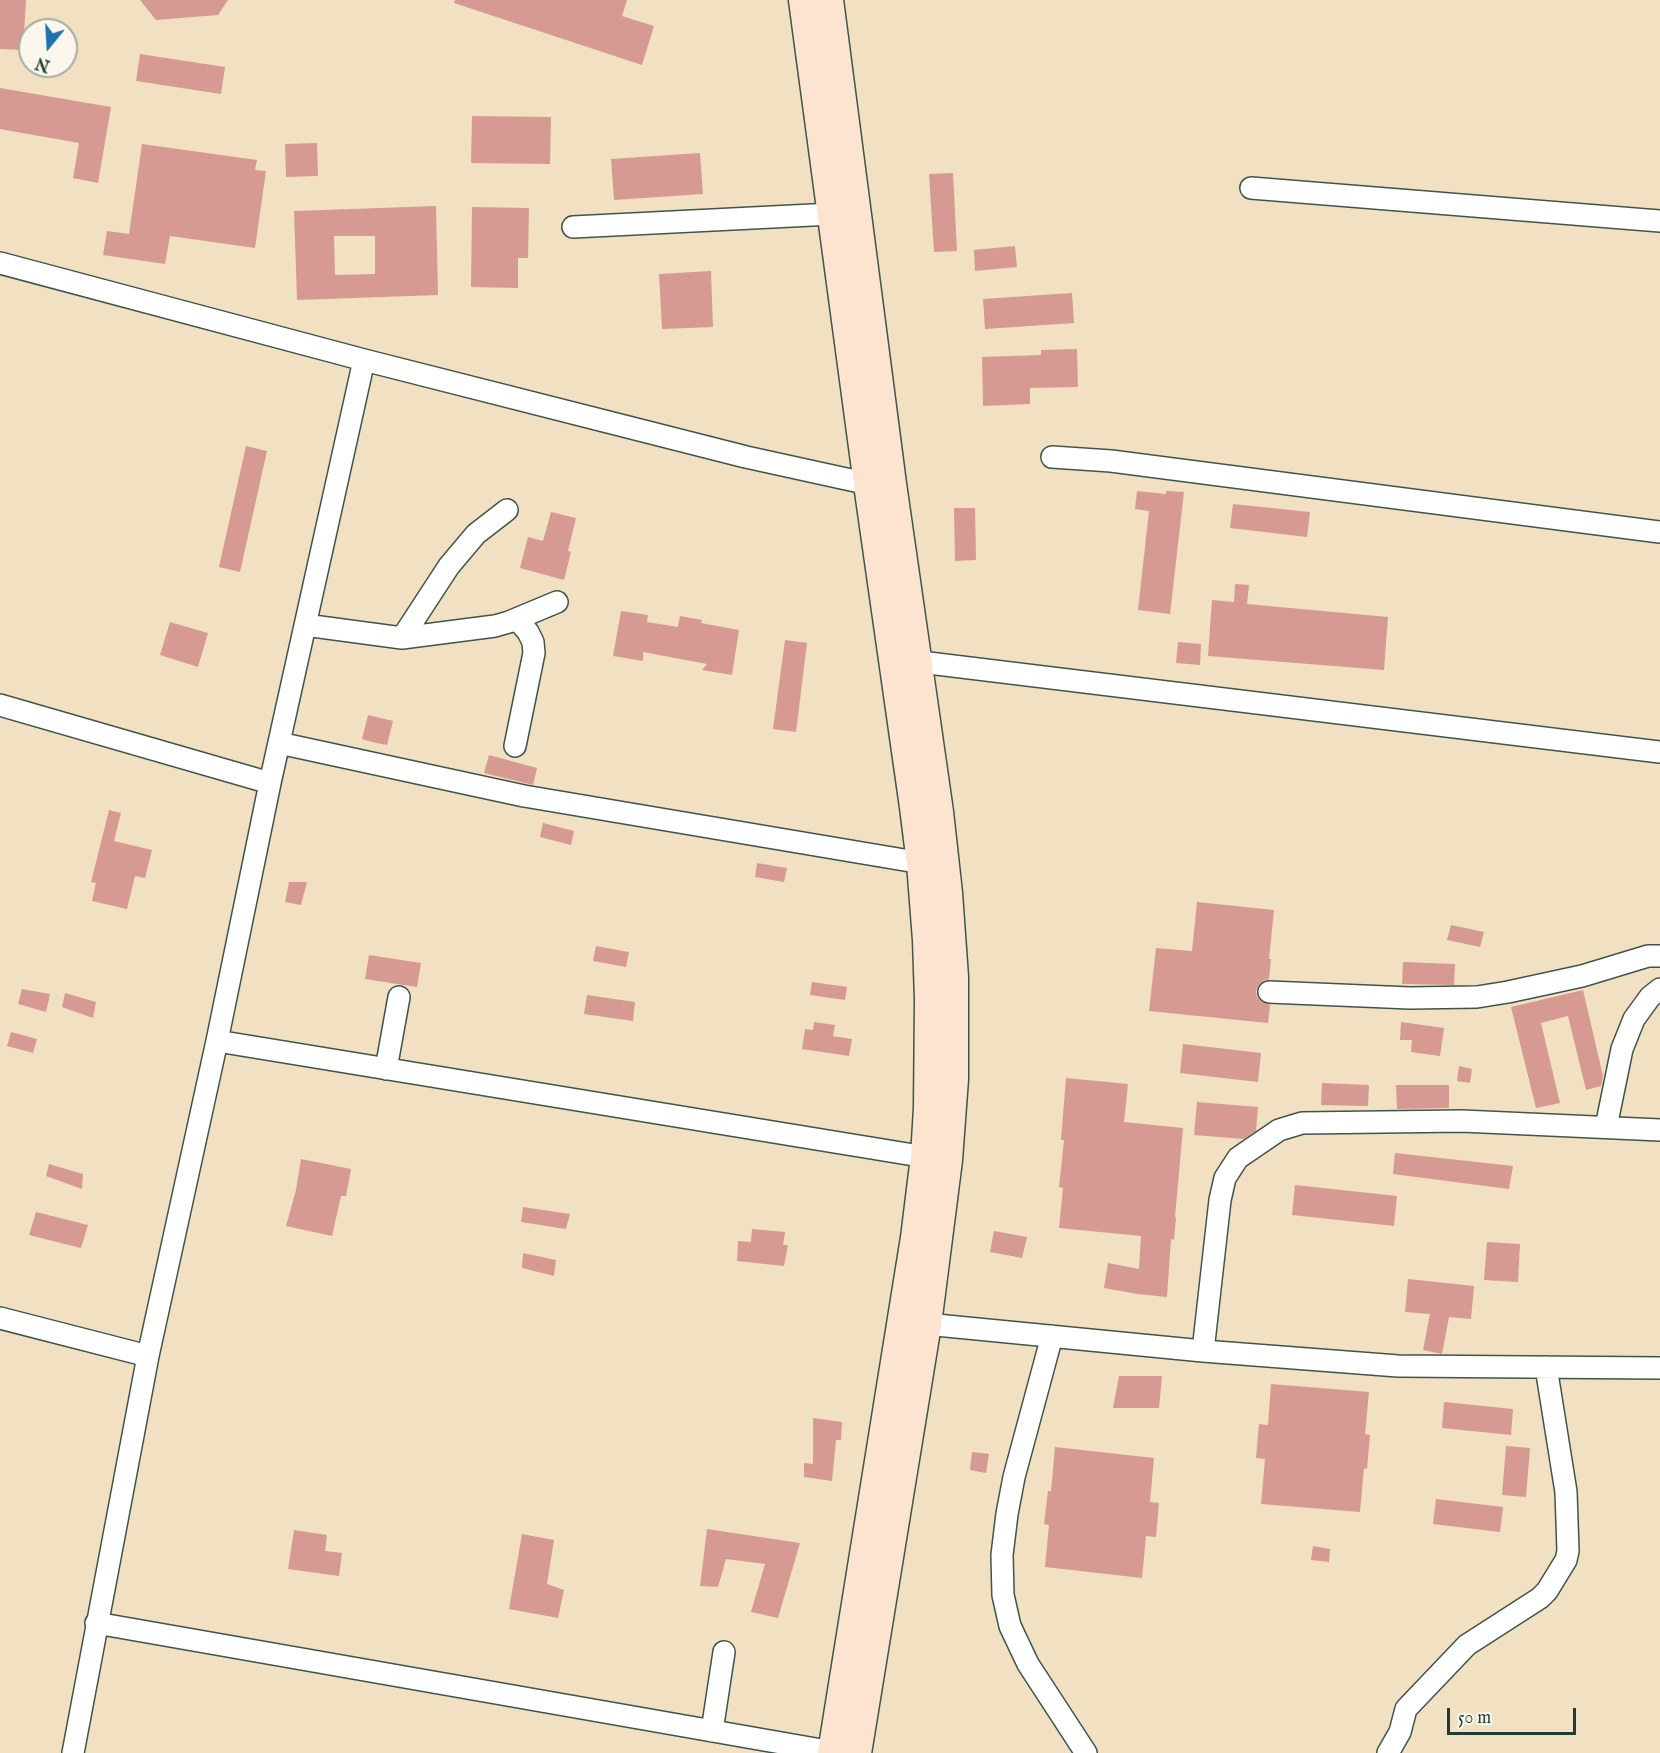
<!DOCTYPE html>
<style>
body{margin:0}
#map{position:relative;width:1660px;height:1753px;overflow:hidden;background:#f2e0c2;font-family:"IM FELL English",serif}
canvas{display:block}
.north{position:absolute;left:18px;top:18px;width:60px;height:60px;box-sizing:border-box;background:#fbf7ec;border:2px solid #a3ada2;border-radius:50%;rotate:198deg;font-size:16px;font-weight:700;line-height:24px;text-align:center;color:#1f3d34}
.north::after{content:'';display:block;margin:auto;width:21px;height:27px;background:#1f6fb2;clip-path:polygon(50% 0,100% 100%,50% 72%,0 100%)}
.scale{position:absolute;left:1447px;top:1708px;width:129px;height:27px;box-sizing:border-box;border:3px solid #1f3d34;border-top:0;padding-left:8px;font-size:18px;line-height:21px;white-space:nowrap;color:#1f3d34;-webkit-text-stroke:4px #fbf7ec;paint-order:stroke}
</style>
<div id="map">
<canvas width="1660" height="1753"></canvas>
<div class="north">N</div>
<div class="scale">50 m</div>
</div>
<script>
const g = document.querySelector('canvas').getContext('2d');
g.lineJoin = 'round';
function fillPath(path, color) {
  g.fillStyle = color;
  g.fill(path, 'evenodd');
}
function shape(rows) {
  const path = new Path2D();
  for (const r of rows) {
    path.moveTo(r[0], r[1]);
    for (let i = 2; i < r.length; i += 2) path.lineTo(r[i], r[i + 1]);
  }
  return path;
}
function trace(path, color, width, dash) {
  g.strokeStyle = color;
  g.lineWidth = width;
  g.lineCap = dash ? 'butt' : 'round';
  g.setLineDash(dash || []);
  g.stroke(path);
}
const building = shape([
 [0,0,26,0,23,50,0,49],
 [140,0,228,0,218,15,156,20],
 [455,0,627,0,622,16,654,26,642,65,454,3],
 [140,54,225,67,221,94,136,81],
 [0,88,111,107,98,183,73,178,79,143,0,129],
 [472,116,551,117,550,164,471,163],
 [317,143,318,176,286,177,285,144],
 [142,144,257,160,255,170,266,171,255,248,170,236,165,264,103,255,107,231,129,234],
 [700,153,703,194,614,200,611,159],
 [953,173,957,251,934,252,929,174],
 [436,206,438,295,297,300,294,211],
 [334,236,375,236,375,274,335,275],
 [472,207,529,208,528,258,518,258,518,288,471,287],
 [1015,246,1017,267,975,271,974,250],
 [711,271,713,327,662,329,659,274],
 [1072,293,1074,323,985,329,983,299],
 [1077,349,1078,387,1030,388,1030,404,983,406,982,357,1041,355,1041,350],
 [246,446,267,451,240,572,219,567],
 [1137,491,1166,494,1166,491,1184,492,1170,614,1138,610,1149,511,1135,509],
 [1233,504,1310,512,1307,537,1230,528],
 [954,508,975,508,976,560,955,561],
 [551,512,576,518,568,551,571,552,564,580,520,568,528,537,543,541],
 [1235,584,1249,585,1247,604,1388,617,1384,670,1208,656,1212,600,1234,602],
 [621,611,648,615,647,622,678,627,680,616,702,620,701,623,739,630,732,675,702,670,707,664,643,652,643,661,613,656],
 [170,622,208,633,198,667,160,655],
 [785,640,807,643,796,732,773,729],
 [1178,642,1201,644,1200,665,1176,663],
 [368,715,393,721,387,745,376,743,362,739],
 [489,755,537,768,533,785,484,773],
 [109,810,121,813,114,841,152,850,145,878,135,876,127,909,92,901,96,883,91,882],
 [543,823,574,831,571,845,540,837],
 [757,863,787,868,784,882,755,877],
 [289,882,307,882,301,905,285,902],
 [1197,902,1274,910,1269,959,1271,959,1269,979,1264,980,1259,985,1256,991,1257,997,1262,1002,1270,1005,1268,1023,1149,1011,1156,948,1192,951],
 [1451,925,1484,932,1480,947,1447,940],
 [596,946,629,952,626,967,593,961],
 [369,955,421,963,417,987,365,979],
 [1403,962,1455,964,1454,985,1402,984],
 [812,982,847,987,845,1000,810,995],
 [22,989,50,994,46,1012,18,1004],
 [1583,990,1603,1076,1601,1086,1586,1090,1568,1016,1541,1023,1560,1103,1536,1108,1511,1007],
 [65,993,96,1002,93,1018,62,1007],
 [587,995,635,1002,633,1021,584,1014],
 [814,1022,835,1025,833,1036,852,1039,849,1056,802,1049,805,1029,813,1030],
 [1401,1022,1444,1028,1440,1056,1411,1052,1412,1040,1400,1040],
 [11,1032,37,1039,33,1053,7,1046],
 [1183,1044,1261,1053,1258,1082,1180,1073],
 [1459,1066,1472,1069,1470,1083,1457,1081],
 [1066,1078,1128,1084,1124,1122,1183,1128,1175,1217,1176,1217,1174,1240,1171,1239,1167,1297,1137,1294,1104,1288,1108,1263,1139,1269,1141,1236,1059,1228,1063,1188,1059,1187,1064,1140,1061,1140],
 [1322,1083,1369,1085,1368,1106,1321,1105],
 [1396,1085,1449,1085,1449,1108,1397,1109],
 [1197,1102,1258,1107,1256,1131,1244,1139,1194,1135],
 [1395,1153,1513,1166,1509,1189,1393,1174],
 [301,1159,351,1169,346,1196,341,1196,332,1236,286,1226,296,1190],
 [49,1164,83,1174,82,1189,46,1176],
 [1295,1185,1397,1196,1394,1226,1292,1215],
 [523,1207,570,1214,566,1229,521,1222],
 [36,1212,88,1225,81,1248,29,1235],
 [752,1229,785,1232,783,1245,788,1245,784,1266,737,1261,738,1241,751,1242],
 [994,1231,1027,1237,1022,1258,990,1252],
 [1487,1242,1520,1244,1518,1282,1484,1280],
 [523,1253,556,1260,554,1276,522,1268],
 [1408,1279,1474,1286,1471,1319,1449,1317,1442,1354,1423,1350,1430,1314,1405,1312],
 [1119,1376,1162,1376,1159,1408,1113,1408],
 [1271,1384,1369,1392,1365,1434,1370,1435,1367,1469,1364,1468,1360,1512,1261,1504,1265,1459,1256,1458,1259,1424,1268,1425],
 [1444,1402,1513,1409,1511,1435,1442,1428],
 [813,1418,842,1422,841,1440,836,1440,832,1481,804,1477,804,1463,813,1464],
 [1506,1446,1530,1448,1526,1497,1502,1495],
 [1055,1447,1154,1458,1150,1502,1159,1503,1156,1537,1146,1536,1142,1578,1045,1567,1049,1525,1044,1524,1048,1491,1051,1491],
 [972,1452,989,1454,986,1473,970,1470],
 [1436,1499,1503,1507,1500,1532,1433,1524],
 [707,1529,800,1543,778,1618,751,1612,765,1564,726,1559,718,1587,700,1586],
 [294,1530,327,1535,325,1551,342,1553,339,1576,288,1569],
 [522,1534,554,1540,547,1584,564,1590,558,1618,509,1609],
 [1313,1546,1330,1549,1329,1562,1311,1560]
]);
const minor = shape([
 [1251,188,1660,221],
 [573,227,832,214],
 [0,263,364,360,616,424,746,457,869,484],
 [1052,457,1111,461,1660,532],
 [305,625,402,638,495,626,509,622,557,602],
 [402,638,449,566,476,534,507,510],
 [904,660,1660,752],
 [0,705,270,783],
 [279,743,524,796,922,863],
 [515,746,534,653,533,642,528,632,517,619],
 [1269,992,1410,998,1477,997,1508,992,1582,976,1648,956,1660,956],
 [217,1041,926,1157],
 [386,1069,399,997],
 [1606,1127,1622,1049,1634,1019,1650,997,1660,989],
 [0,1318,148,1356],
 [926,1324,1203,1351,1398,1366,1660,1368],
 [1052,1336,1014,1477,1007,1514,1002,1555,1003,1595,1010,1626,1028,1664,1086,1753],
 [1203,1351,1220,1200,1225,1178,1238,1158,1279,1130,1302,1123,1462,1121,1660,1130],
 [96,1623,833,1752],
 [712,1731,724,1652],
 [73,1753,148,1356,217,1041,270,783,364,360],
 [1388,1753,1400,1732,1406,1709,1467,1645,1540,1598,1547,1591,1566,1560,1568,1551,1566,1492,1546,1367]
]);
const secondary = shape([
 [804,0,869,484,915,807,922,863,928,940,930,1000,929,1108,926,1157,916,1238,833,1753],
 [828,0,891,484,938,812,947,893,953,977,953,1079,947,1160,926,1324,856,1753]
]);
fillPath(building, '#d69a92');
trace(minor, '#3f5549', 24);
trace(secondary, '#3f5549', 33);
trace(minor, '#fff', 21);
trace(secondary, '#fde4d1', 30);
</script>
